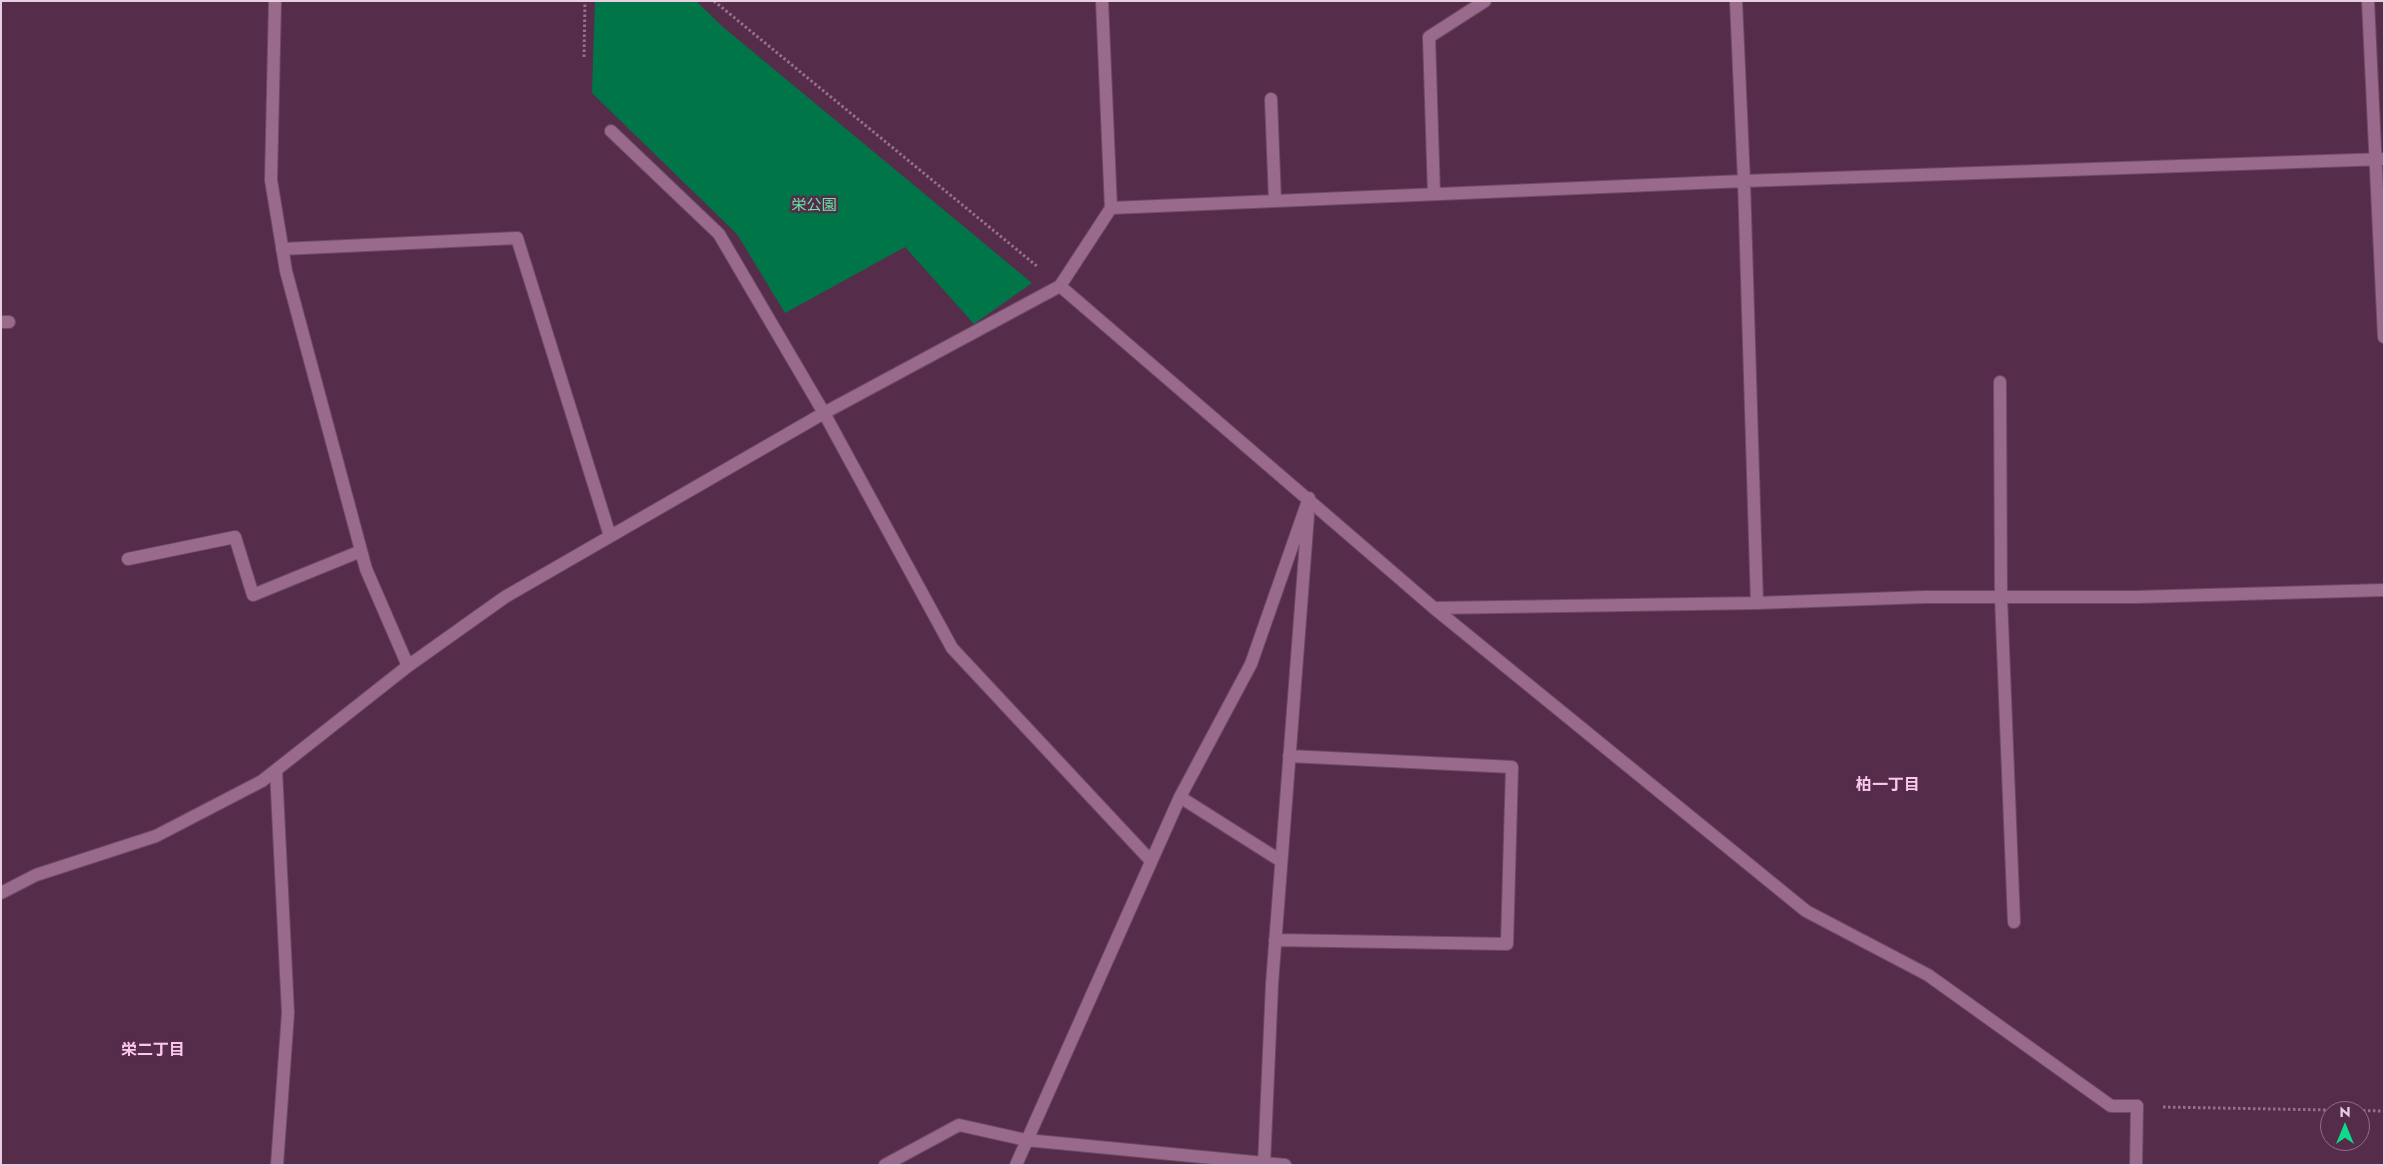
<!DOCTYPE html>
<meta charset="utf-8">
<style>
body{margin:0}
#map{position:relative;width:2385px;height:1166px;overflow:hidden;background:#562c4b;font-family:Jost,sans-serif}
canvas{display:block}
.frame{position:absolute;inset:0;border:2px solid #e9cee0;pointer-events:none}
.north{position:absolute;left:2320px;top:1101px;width:50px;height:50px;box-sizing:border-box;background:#562c4b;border:1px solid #916d87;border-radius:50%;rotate:0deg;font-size:14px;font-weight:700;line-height:20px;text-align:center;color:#e9cee0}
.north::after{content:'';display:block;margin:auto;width:18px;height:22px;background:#0fd98a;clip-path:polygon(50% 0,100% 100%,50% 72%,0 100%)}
</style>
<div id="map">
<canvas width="2385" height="1166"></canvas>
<div class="frame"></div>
<div class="north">N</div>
</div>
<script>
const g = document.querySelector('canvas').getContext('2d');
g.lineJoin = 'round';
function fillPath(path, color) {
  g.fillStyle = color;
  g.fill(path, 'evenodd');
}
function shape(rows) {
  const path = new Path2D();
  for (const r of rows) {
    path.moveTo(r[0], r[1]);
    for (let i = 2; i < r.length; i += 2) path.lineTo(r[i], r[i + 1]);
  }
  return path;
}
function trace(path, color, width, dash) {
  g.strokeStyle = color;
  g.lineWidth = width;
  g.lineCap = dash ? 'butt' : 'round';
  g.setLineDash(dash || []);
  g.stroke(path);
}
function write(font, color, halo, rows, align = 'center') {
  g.font = font + ' Jost,"Noto Sans JP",sans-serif';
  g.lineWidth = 5;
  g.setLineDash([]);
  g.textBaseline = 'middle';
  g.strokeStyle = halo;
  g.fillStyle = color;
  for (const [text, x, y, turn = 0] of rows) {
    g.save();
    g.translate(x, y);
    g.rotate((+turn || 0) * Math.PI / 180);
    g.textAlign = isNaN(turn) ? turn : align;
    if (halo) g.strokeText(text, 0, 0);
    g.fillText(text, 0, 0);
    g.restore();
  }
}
const green = shape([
 [595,1,696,1,723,27,1032,283,974,324,905,247,785,313,737,234,592,93]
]);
const path = shape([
 [714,1,1038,267],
 [584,57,585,1],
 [2163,1107,2384,1111]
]);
const lane = shape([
 [1434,608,1806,911,1928,975,2111,1106,2137,1106]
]);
const street = shape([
 [275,1,271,180,286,271,366,569,408,666],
 [1736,1,1744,181,1757,603],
 [2368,1,2384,337],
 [1271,99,1275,201],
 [611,131,719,234,824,413,952,648,1151,861],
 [1434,194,1429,37,1485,1],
 [1111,208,1744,181,2384,159],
 [282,249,517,238,610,536],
 [1060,286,1434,608,1757,603,1925,597,2136,597,2384,590],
 [1,322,9,322],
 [2000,382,2001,597,2014,922],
 [128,559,235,537,253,595,361,551],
 [276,770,288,1013,277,1165],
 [1180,797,1281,861],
 [1,893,36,875,156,836,262,781,408,666,505,597,824,413,1060,286,1111,208,1102,1],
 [1275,940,1507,944,1512,767,1289,756],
 [885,1165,959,1125,1026,1140,1285,1165],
 [1016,1165,1180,797,1251,664,1309,498],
 [1264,1165,1272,984,1308,515],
 [2136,1165,2137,1106]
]);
const parkNames = [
 ["栄公園",814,206]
];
const neighbourhoodNames = [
 ["柏一丁目",1888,786],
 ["栄二丁目",153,1051]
];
fillPath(green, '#007648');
trace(lane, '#6e4b65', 14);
trace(street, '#6e4b65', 14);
trace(path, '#95728b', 3, [2.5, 2.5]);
trace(lane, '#996a8b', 12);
trace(street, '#996a8b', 12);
write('15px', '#67eaa6', '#562c4b', parkNames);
write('bold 16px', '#fbc7eb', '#562c4b', neighbourhoodNames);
</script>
